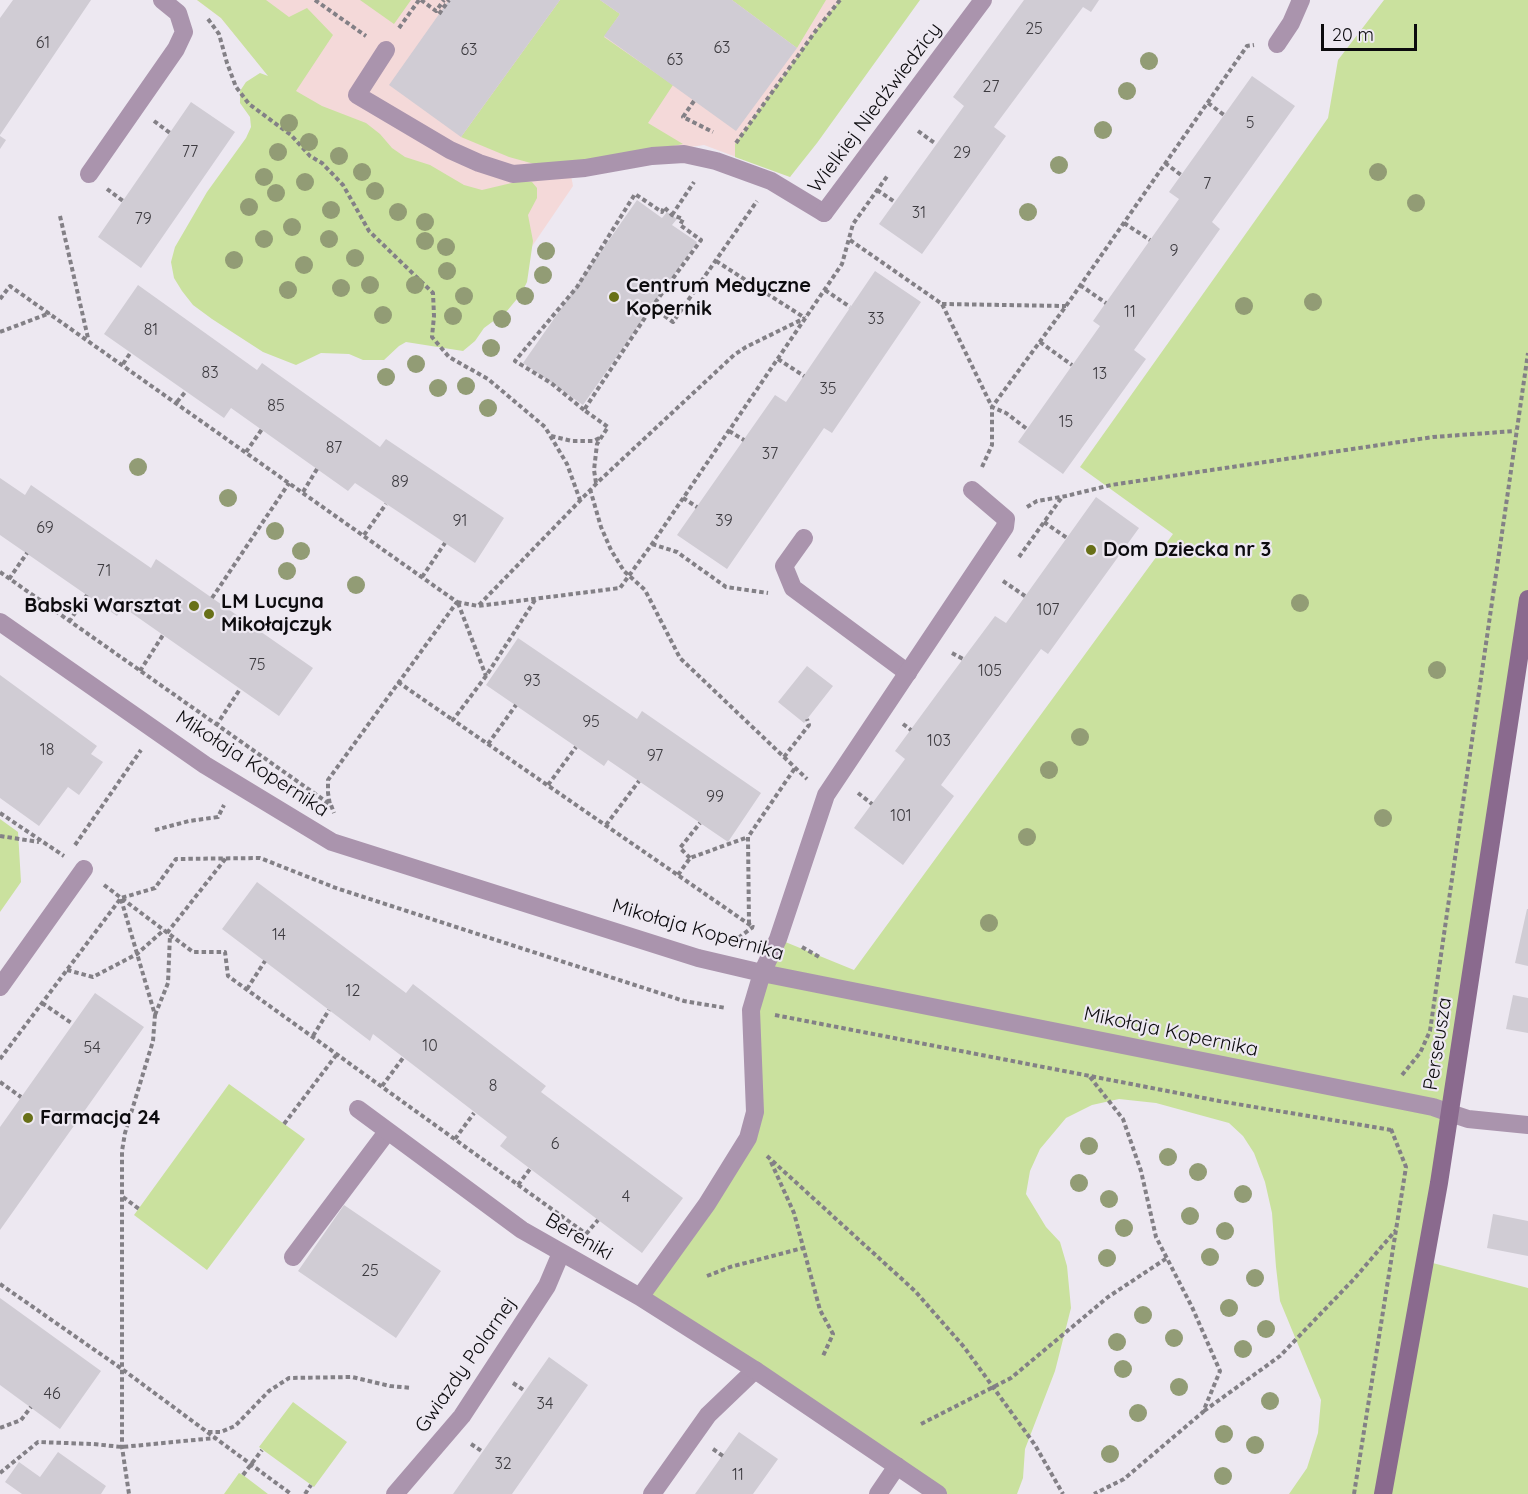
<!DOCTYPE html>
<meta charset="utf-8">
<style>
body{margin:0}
#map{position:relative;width:1528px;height:1494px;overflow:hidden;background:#ede8f1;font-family:Quicksand,sans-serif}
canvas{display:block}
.scale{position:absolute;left:1321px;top:24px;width:96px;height:27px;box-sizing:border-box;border:3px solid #0c0b0e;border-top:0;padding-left:8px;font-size:18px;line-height:21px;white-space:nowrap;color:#0c0b0e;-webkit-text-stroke:4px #ede8f1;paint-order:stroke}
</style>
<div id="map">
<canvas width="1528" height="1494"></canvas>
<div class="scale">20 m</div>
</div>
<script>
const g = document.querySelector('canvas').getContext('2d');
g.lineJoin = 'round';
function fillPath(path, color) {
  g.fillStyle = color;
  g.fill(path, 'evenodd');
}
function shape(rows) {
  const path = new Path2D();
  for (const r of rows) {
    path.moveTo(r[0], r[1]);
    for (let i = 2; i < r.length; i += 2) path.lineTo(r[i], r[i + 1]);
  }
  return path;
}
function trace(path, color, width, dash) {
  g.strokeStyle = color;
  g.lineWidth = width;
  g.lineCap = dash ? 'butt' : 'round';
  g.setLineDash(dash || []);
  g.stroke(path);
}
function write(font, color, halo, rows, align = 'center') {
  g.font = font + ' Quicksand,sans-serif';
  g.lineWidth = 4.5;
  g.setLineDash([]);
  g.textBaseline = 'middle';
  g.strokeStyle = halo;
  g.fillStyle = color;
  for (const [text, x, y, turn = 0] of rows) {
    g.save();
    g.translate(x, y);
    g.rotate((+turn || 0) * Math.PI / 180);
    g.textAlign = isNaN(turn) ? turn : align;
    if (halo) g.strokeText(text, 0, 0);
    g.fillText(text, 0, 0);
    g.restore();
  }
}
const education = shape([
 [197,0,916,0,790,177,704,145,569,165,573,186,522,261,285,96,221,18]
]);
const green = shape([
 [197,0,266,0,289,17,307,8,333,35,296,91,322,106,366,123,380,134,392,148,405,157,430,165,464,185,482,190,520,181,532,182,537,188,537,198,528,215,533,241,527,282,521,294,507,311,484,328,475,341,463,351,406,342,399,346,384,360,363,360,349,354,321,353,296,365,263,352,212,319,193,305,182,291,174,278,171,262,175,247,207,192,246,138,251,127,250,117,240,103,240,91,246,82,260,73,268,76,221,18],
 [360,0,411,0,394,24],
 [560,0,600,0,620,14,604,37,673,85,648,123,683,144,556,170,509,157,461,137],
 [732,0,826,0,797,48],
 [840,0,920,0,817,143,790,177,735,157,735,144,817,29],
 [1384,0,1528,0,1528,596,1425,1261,1528,1288,1528,1494,1289,1494,1307,1468,1318,1433,1321,1400,1280,1301,1276,1267,1272,1213,1265,1182,1254,1153,1243,1136,1229,1123,1156,1103,1119,1099,1092,1105,1066,1118,1040,1149,1030,1171,1026,1194,1046,1227,1060,1242,1067,1266,1071,1308,1055,1371,1025,1449,1023,1478,1017,1494,940,1494,640,1297,748,1138,751,1010,778,939,854,970,1173,534,1080,467,1328,118,1338,60],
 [0,819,18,832,21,882,0,912],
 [229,1084,305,1139,207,1270,134,1215],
 [293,1402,347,1442,314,1487,259,1447],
 [239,1473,243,1475,268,1494,224,1494]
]);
const building = shape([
 [13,0,91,0,0,135,0,18],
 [449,0,560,0,461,137,389,85],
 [600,0,732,0,797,48,736,131,604,36,620,14],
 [1024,0,1099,0,1091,12,1083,7,994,127,1006,136,922,254,879,224,964,106,953,97],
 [1252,76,1295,106,1212,222,1220,229,1134,350,1146,359,1063,474,1018,442,1100,326,1093,321,1179,199,1169,192],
 [191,102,235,132,141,268,98,237],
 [0,136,6,140,0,149],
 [637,200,662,218,667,212,677,219,672,225,697,242,583,405,523,363],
 [875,271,921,302,832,433,824,428,727,569,677,535,775,395,786,402],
 [138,285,257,370,262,363,380,447,386,439,504,518,475,563,355,483,348,491,231,408,224,418,104,334],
 [0,478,25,495,31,485,151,568,156,559,313,668,279,716,123,607,117,616,0,535],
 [1096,497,1139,528,1048,654,1041,649,941,785,954,796,903,865,854,828,905,759,895,751,945,683,995,616,1006,623],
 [518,638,637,719,642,711,761,793,728,842,608,760,604,766,486,685],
 [807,666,833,686,804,723,778,702],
 [0,675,97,746,91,754,103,762,79,795,68,787,39,826,0,798],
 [257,882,406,993,413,984,546,1086,541,1092,683,1198,642,1253,500,1146,507,1137,373,1034,370,1041,222,929],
 [1527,909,1528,909,1528,966,1515,963],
 [95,993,144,1027,0,1230,0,1127],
 [1513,995,1528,998,1528,1033,1506,1029],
 [344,1205,441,1271,396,1338,298,1271],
 [1493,1214,1528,1221,1528,1256,1487,1248],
 [0,1298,101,1371,60,1429,0,1385],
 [549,1357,588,1385,512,1494,453,1494],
 [739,1432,778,1459,753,1494,695,1494],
 [58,1452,106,1486,101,1494,22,1494,5,1482,19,1462,40,1477]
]);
const path = shape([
 [315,0,366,36],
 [421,0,436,11,444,0],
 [439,14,449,0],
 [208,19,219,34,227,63,236,87,249,104,291,135,310,156,322,163,343,185,369,231,433,293,434,316,432,337,449,357,488,379,545,427,567,464,580,500],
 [399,28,419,0],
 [694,101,683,117,713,132],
 [1208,103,1224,115],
 [154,121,170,133],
 [918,131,936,144],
 [736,143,817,29,840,0],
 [1165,163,1181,175],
 [107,189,123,201],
 [877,190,895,202],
 [672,215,694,182],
 [60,216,88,338],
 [1124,223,1150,240],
 [850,240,942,304,992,407,1006,413,1027,429],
 [716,261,805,318],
 [1080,285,1106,303],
 [825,290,850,307],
 [0,299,10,286,457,602,328,780,328,793,330,805],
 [942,304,1066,306],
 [652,307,673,322,757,201],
 [0,332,50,313],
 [1040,342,1072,365],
 [778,359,804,376],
 [123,364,131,352],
 [177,402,186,391],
 [584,410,551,383,515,361,577,287,635,194,662,212,664,207,672,215,683,219,680,225,701,240,652,307,584,410,608,427,597,444,594,470,596,483],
 [729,431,744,440],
 [551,436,572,441,593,441,602,437],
 [246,452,262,429],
 [982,467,992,445,992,407,1066,306,1247,46,1254,45],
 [590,489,601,527,611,550,624,571,645,590,680,658,807,779],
 [303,492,317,469],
 [683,498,697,507],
 [1027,507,1037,501,1066,496,1111,485,1433,437,1515,431],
 [1044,522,1067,538],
 [364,535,386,504],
 [652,544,677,552,726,587,768,593],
 [1019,557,1062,497],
 [0,572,331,805,334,813],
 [422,577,445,543],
 [9,579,27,553],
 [1003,581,1025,596],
 [212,598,289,483],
 [535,600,486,676,453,720,753,927],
 [457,602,478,606,620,588,652,544,842,264,853,224,888,175],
 [458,603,486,676],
 [479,605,599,481,734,355,746,347,805,318],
 [69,622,87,595],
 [952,653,963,659],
 [140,671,163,635],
 [398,682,453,720],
 [903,724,911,730],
 [216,726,240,689],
 [488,744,516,705],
 [784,757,809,725,807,719],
 [548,785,576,747],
 [858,793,872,804],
 [0,813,64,856],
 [606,825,639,781],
 [155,830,189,821,218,817,224,805],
 [0,836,39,842],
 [75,845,141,750],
 [690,858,680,848,700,823],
 [678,875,690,858,748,837],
 [104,885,193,952,225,952,228,976,585,1233],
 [121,899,155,1015,153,1041,125,1133,122,1151,122,1447,129,1494],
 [749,924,748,837,795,768],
 [167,933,226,858],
 [731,939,738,938,753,927,756,928],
 [802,947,821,958],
 [67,970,93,977,137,954,164,930],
 [247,989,265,961],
 [42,1003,73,1024],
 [155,1015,168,983,170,935],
 [775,1015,1219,1101,1391,1130],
 [313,1036,329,1010],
 [0,1059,121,898,155,888,176,859,260,858,336,888,684,1001,726,1008],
 [1402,1075,1420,1053,1430,1031,1528,353],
 [1090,1077,1123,1119,1141,1171,1156,1237,1192,1307,1220,1371,1203,1412,1124,1479,1094,1494],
 [0,1082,21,1097],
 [382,1086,403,1058],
 [284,1124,337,1054],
 [455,1139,474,1113],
 [767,1156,915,1291,964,1347,1035,1445,1063,1494],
 [771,1162,794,1213,820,1310,833,1334,823,1356],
 [518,1185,530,1169],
 [123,1197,139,1209],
 [586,1234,598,1220],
 [707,1276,730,1267,803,1248],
 [0,1284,122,1369,291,1494],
 [513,1383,525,1391],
 [1204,1411,1280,1356,1354,1279,1396,1230],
 [921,1424,1011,1378,1108,1297,1167,1258],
 [0,1428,21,1420,31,1407],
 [208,1432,221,1432,235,1426,269,1391,289,1378,352,1377,390,1386,412,1388],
 [471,1444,483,1452],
 [713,1449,723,1456],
 [0,1473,38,1442,93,1444,122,1447,215,1438],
 [243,1475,262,1450],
 [305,1494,311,1485],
 [1354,1494,1406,1167,1391,1129]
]);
const lane = shape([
 [1277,44,1291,23,1301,0],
 [386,50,357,95,450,150,479,163,513,174,585,168,652,156,684,154,716,161,771,181,824,213],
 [89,174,176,49,184,32,178,13,162,0],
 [804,538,784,566,793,588,908,673],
 [1450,1113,1468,1119,1528,1125],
 [293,1257,387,1132],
 [652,1494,708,1415,755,1370],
 [878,1494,897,1466]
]);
const street = shape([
 [824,213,983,0],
 [0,622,205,765,332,842,698,958,762,973,1433,1107,1450,1113],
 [0,987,84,869],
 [358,1109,522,1230,640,1297,755,1370,938,1494],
 [640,1297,707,1204,748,1138,755,1112,751,1010,762,973,778,939,826,795,1005,527,1006,519,972,490],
 [395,1494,462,1416,547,1286,561,1253]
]);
const secondary = shape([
 [1383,1494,1439,1183,1528,599]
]);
const trees = [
 [1149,61],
 [1127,91],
 [289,123],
 [1103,130],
 [309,142],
 [278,152],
 [339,156],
 [1059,165],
 [362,172],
 [1378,172],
 [264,177],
 [305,182],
 [375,191],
 [276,193],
 [1416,203],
 [249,207],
 [331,210],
 [398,212],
 [1028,212],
 [425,222],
 [292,227],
 [264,239],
 [329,239],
 [425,241],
 [446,247],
 [546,251],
 [355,258],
 [234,260],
 [304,265],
 [447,271],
 [543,275],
 [370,285],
 [415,285],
 [341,288],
 [288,290],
 [464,296],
 [525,296],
 [1313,302],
 [1244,306],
 [383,315],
 [453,316],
 [502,319],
 [491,348],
 [416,364],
 [386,377],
 [466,386],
 [438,388],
 [488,408],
 [138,467],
 [228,498],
 [275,531],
 [301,551],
 [287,571],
 [356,585],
 [1300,603],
 [1437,670],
 [1080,737],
 [1049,770],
 [1383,818],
 [1027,837],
 [989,923],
 [1089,1146],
 [1168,1157],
 [1198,1172],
 [1079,1183],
 [1243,1194],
 [1109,1199],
 [1190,1216],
 [1124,1228],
 [1225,1231],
 [1210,1257],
 [1107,1258],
 [1255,1278],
 [1229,1308],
 [1143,1315],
 [1266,1329],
 [1174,1338],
 [1117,1342],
 [1243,1349],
 [1123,1369],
 [1179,1387],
 [1270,1401],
 [1138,1413],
 [1224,1434],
 [1255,1445],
 [1110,1454],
 [1223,1476]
];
const markers = [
 [614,297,6,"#687018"],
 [1091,550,6,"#687018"],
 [194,606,6,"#687018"],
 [209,614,6,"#687018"],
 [28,1118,6,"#687018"]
];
const numberNames = [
 ["25",1034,29],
 ["61",43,43],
 ["63",722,48],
 ["63",469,50],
 ["63",675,60],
 ["27",991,87],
 ["5",1250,123],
 ["77",190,152],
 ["29",962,153],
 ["7",1207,184],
 ["31",919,213],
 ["79",143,219],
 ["9",1174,251],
 ["11",1130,312],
 ["33",876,319],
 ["81",151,330],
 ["83",210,373],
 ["13",1100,374],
 ["35",828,389],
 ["85",276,406],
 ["15",1066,422],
 ["87",334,448],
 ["37",770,454],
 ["89",400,482],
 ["91",460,521],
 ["39",724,521],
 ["69",45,528],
 ["71",104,571],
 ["107",1048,610],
 ["75",257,665],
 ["105",990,671],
 ["93",532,681],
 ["95",591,722],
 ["103",939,741],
 ["18",47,750],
 ["97",655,756],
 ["99",715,797],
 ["101",901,816],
 ["14",279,935],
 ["12",353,991],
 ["10",430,1046],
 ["54",92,1048],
 ["8",493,1086],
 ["6",555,1144],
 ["4",626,1197],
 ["25",370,1271],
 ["46",52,1394],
 ["34",545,1404],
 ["32",503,1464],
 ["11",738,1475]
];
const streetNames = [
 ["Wielkiej Niedźwiedzicy",875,108,-53],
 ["Mikołaja Kopernika",252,764,33],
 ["Mikołaja Kopernika",698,930,16],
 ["Mikołaja Kopernika",1171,1032,12],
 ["Perseusza",1438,1044,-81],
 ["Bereniki",579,1237,30],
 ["Gwiazdy Polarnej",466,1365,-55]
];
const poiNames = [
 ["Centrum Medyczne",626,286],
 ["Kopernik",626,309],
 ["Dom Dziecka nr 3",1103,550],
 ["LM Lucyna",221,602],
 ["Mikołajczyk",221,625],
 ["Babski Warsztat",182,606,"right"],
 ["Farmacja 24",40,1118]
];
fillPath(education, '#f4d9d9');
fillPath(green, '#cae19e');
fillPath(building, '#d0ccd4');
trace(path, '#838086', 4, [4.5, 3]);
trace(lane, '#aa94ad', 18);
trace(street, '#aa94ad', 18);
trace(secondary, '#8a6a8e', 18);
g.fillStyle = '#929c75';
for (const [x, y] of trees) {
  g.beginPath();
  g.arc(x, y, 9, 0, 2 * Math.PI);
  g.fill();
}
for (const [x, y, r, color] of markers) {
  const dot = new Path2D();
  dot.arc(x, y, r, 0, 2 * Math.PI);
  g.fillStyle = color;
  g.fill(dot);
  trace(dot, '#ede8f1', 2);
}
write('16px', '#3d3b40', null, numberNames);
write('20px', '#0c0b0e', '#ede8f1', streetNames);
write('bold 20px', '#0c0b0e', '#ede8f1', poiNames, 'left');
</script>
